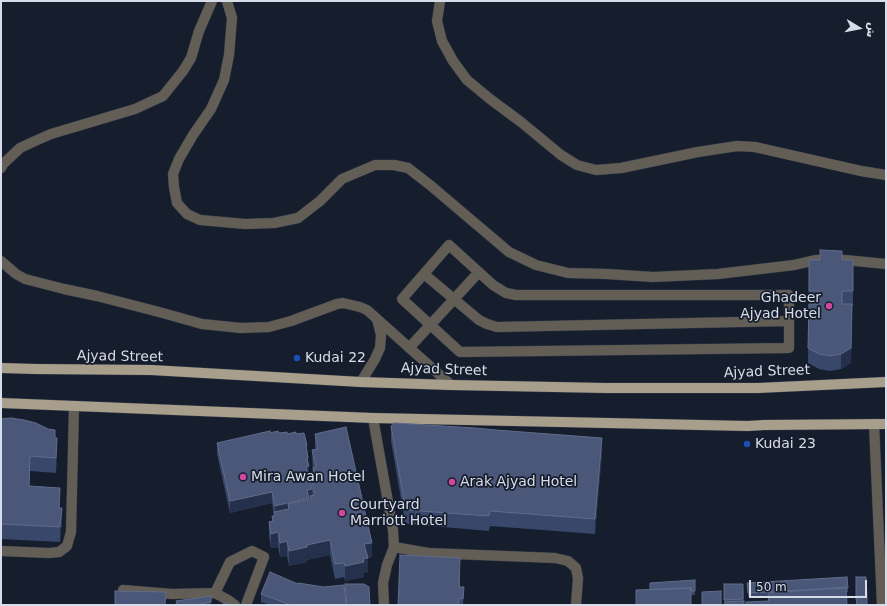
<!DOCTYPE html>
<meta charset="utf-8">
<style>
body{margin:0}
#map{position:relative;width:887px;height:606px;overflow:hidden;background:#161d2d;font-family:"DejaVu Sans",Cairo,sans-serif}
canvas{display:block}
.frame{position:absolute;inset:0;border:2px solid #d7dde8;pointer-events:none}
.north{position:absolute;left:839px;top:8px;width:40px;height:40px;-webkit-text-stroke:3px #161d2d;paint-order:stroke;rotate:100deg;font-size:11px;font-weight:700;line-height:16px;text-align:center;color:#d7dde8}
.north::after{content:'';display:block;margin:auto;width:14px;height:18px;background:#d7dde8;clip-path:polygon(50% 0,100% 100%,50% 72%,0 100%)}
.scale{position:absolute;left:749px;top:580px;width:118px;height:18px;box-sizing:border-box;border:2px solid #d7dde8;border-top:0;padding-left:5px;font-size:12px;line-height:14px;white-space:nowrap;color:#d7dde8;-webkit-text-stroke:3px #161d2d;paint-order:stroke}
</style>
<div id="map">
<canvas width="887" height="606"></canvas>
<div class="frame"></div>
<div class="north">ش</div>
<div class="scale">50 m</div>
</div>
<script>
const g = document.querySelector('canvas').getContext('2d');
g.lineJoin = 'round';
function shape(rows) {
  const path = new Path2D();
  for (const r of rows) {
    path.moveTo(r[0], r[1]);
    for (let i = 2; i < r.length; i += 2) path.lineTo(r[i], r[i + 1]);
  }
  return path;
}
function trace(path, color, width, dash) {
  g.strokeStyle = color;
  g.lineWidth = width;
  g.lineCap = dash ? 'butt' : 'round';
  g.setLineDash(dash || []);
  g.stroke(path);
}
function fillPath(path, color) {
  g.fillStyle = color;
  g.fill(path, 'evenodd');
}
function write(font, color, halo, rows, align = 'center') {
  g.font = font + ' "DejaVu Sans",sans-serif';
  g.lineWidth = 3.5;
  g.setLineDash([]);
  g.textBaseline = 'middle';
  g.strokeStyle = halo;
  g.fillStyle = color;
  for (const [text, x, y, turn = 0] of rows) {
    g.save();
    g.translate(x, y);
    g.rotate((+turn || 0) * Math.PI / 180);
    g.textAlign = isNaN(turn) ? turn : align;
    if (halo) g.strokeText(text, 0, 0);
    g.fillText(text, 0, 0);
    g.restore();
  }
}
const minor = shape([
 [227,1,232,18,229,55,224,80,211,109,193,135,179,159,173,174,174,187,177,203,187,214,200,220,245,224,274,223,298,218,320,201,342,179,375,165,394,165,408,168,430,185,509,252,536,265,568,273,607,274,653,277,718,274,794,265,816,260,845,260,886,264],
 [440,1,437,21,442,41,453,61,467,80,490,99,521,122,561,155,577,165,596,170,621,168,698,152,737,146,755,147,861,171,886,175],
 [1,168,3,164,20,148,35,141,51,134,135,109,163,96,183,71,191,58,199,31,212,1],
 [449,245,493,285,506,293,516,295,789,295,789,348,460,352,402,299,449,245],
 [1,261,16,274,25,279,64,289,97,296,159,312,202,324,241,328,269,327,291,321,337,304,343,303,360,307,367,310,451,385],
 [424,274,479,320,487,324,497,327,789,321],
 [409,348,479,272],
 [361,382,375,359,380,348,381,335,377,319],
 [373,418,393,530,394,547,428,553,555,558,568,561,576,568,578,578,576,605],
 [874,424,882,605],
 [1,551,49,553,59,552,67,546,71,532,74,406],
 [123,590,172,594,215,593,228,600,235,605],
 [215,593,230,562,252,551,264,557,246,605],
 [384,605,383,583,387,565,394,547]
]);
const major = shape([
 [1,368,36,369,151,370,361,382,451,385,606,388,758,388,886,382],
 [1,403,373,418,748,426,764,425,886,424]
]);
const wall = shape([
 [809,260,853,260,853,306,852,306,851,363,841,369,830,371,819,369,808,363],
 [1,419,55,438,57,453,56,473,30,471,29,486,60,502,60,508,62,522,60,542,1,539],
 [391,426,602,453,595,534,490,526,489,531,408,524,405,522,391,441],
 [270,433,296,434,307,445,307,452,308,458,309,476,311,484,311,477,313,476,312,450,315,449,315,434,372,557,368,558,368,572,364,573,364,577,345,581,344,577,335,579,330,555,307,560,307,562,289,566,287,556,280,557,278,547,271,548,269,536,269,522,272,521,272,516,274,516,272,503,230,513,217,454,217,443],
 [460,572,460,587,464,587,463,605,398,605],
 [847,577,848,592,768,601,768,596,748,597,747,583],
 [856,577,866,577,867,605,857,605],
 [695,580,695,595,691,595,691,605,636,605,636,590,650,590],
 [724,584,743,584,744,605,724,605],
 [261,594,346,605,270,605,261,602],
 [176,601,211,602,211,605,176,605]
]);
const shadedWall = shape([
 [852,304,851,363,841,369,841,354],
 [57,438,57,453,56,473,56,458],
 [602,438,602,453,595,534,595,519],
 [30,456,30,471,29,501,29,486],
 [309,466,309,477,306,467],
 [60,488,60,502,59,522,59,508],
 [312,489,312,500,310,496,310,500,288,504,288,514,275,517,275,506,307,490],
 [272,492,272,503,230,513,230,501],
 [62,508,62,522,60,542,60,527],
 [278,532,278,547,271,548,271,534],
 [330,540,330,555,307,560,307,562,289,566,289,551,307,545],
 [287,541,287,556,280,557,280,543],
 [372,543,372,557,368,558,368,572,364,573,364,577,345,581,345,566,363,559,364,544]
]);
const building = shape([
 [820,250,842,251,842,260,853,260,853,291,842,291,842,304,852,304,851,348,841,354,830,356,819,354,808,348,809,304,818,304,818,291,809,291,809,260,820,260,820,250],
 [11,418,24,420,36,423,48,429,55,430,55,438,57,438,56,458,30,456,29,486,60,488,59,508,62,508,60,527,1,524,1,419,11,418],
 [395,423,475,428,496,430,602,438,595,519,490,511,489,516,408,510,405,507,391,426,395,423],
 [346,427,372,543,364,544,368,558,363,559,364,562,345,566,344,563,335,564,330,540,307,545,307,547,289,551,287,541,280,543,278,532,271,534,269,522,273,521,272,516,275,516,274,512,289,509,288,504,311,499,310,496,315,495,311,477,315,476,313,468,316,467,312,450,318,449,315,434,346,427],
 [270,431,270,433,278,431,279,433,287,432,287,434,296,432,296,434,304,433,307,445,306,445,308,458,307,459,309,466,306,467,312,489,307,490,309,498,275,506,272,492,230,501,217,443,270,431],
 [400,555,460,558,459,587,464,587,463,599,459,598,458,605,398,605,400,555],
 [270,572,298,584,298,583,324,587,344,585,346,605,291,605,261,594,270,572],
 [847,577,848,588,748,593,747,583,847,577],
 [856,577,866,577,867,596,856,596,856,577],
 [695,580,695,591,691,591,691,588,650,590,650,583,695,580],
 [345,584,364,584,369,587,370,605,347,605,345,584],
 [724,584,743,584,743,599,724,600,724,584],
 [846,587,847,605,746,605,746,602,769,601,768,593,846,587],
 [691,588,691,605,636,605,636,590,691,588],
 [115,591,166,592,165,605,115,605,115,591],
 [721,591,721,605,702,605,702,592,721,591],
 [211,596,211,602,195,605,177,605,176,601,211,596],
 [867,597,867,605,857,605,856,598,867,597],
 [744,601,744,605,725,605,725,602,744,601],
 [224,603,230,605,223,605,224,603]
]);
const markers = [
 [829,306,4,"#d1479c"],
 [297,358,4,"#1a4fb4"],
 [747,444,4,"#1a4fb4"],
 [243,477,4,"#d1479c"],
 [452,482,4,"#d1479c"],
 [342,513,4,"#d1479c"]
];
const poiNames = [
 ["Ghadeer",821,298,"right"],
 ["Ajyad Hotel",821,314,"right"],
 ["Kudai 22",305,358],
 ["Kudai 23",755,444],
 ["Mira Awan Hotel",251,477],
 ["Arak Ajyad Hotel",460,482],
 ["Courtyard",350,505],
 ["Marriott Hotel",350,521]
];
const streetNames = [
 ["Ajyad Street",120,357,1],
 ["Ajyad Street",444,370,2],
 ["Ajyad Street",767,372,-2]
];
trace(minor, '#313847', 11);
trace(major, '#313847', 11);
trace(minor, '#625e55', 10);
trace(major, '#a89e8c', 10);
fillPath(wall, '#39476a');
fillPath(shadedWall, '#24304c');
fillPath(building, '#4a5778');
trace(building, '#606c8a', 1);
for (const [x, y, r, color] of markers) {
  const dot = new Path2D();
  dot.arc(x, y, r, 0, 2 * Math.PI);
  g.fillStyle = color;
  g.fill(dot);
  trace(dot, '#161d2d', 1.5);
}
write('14px', '#d7dde8', '#161d2d', poiNames, 'left');
write('14px', '#d7dde8', '#161d2d', streetNames);
</script>
